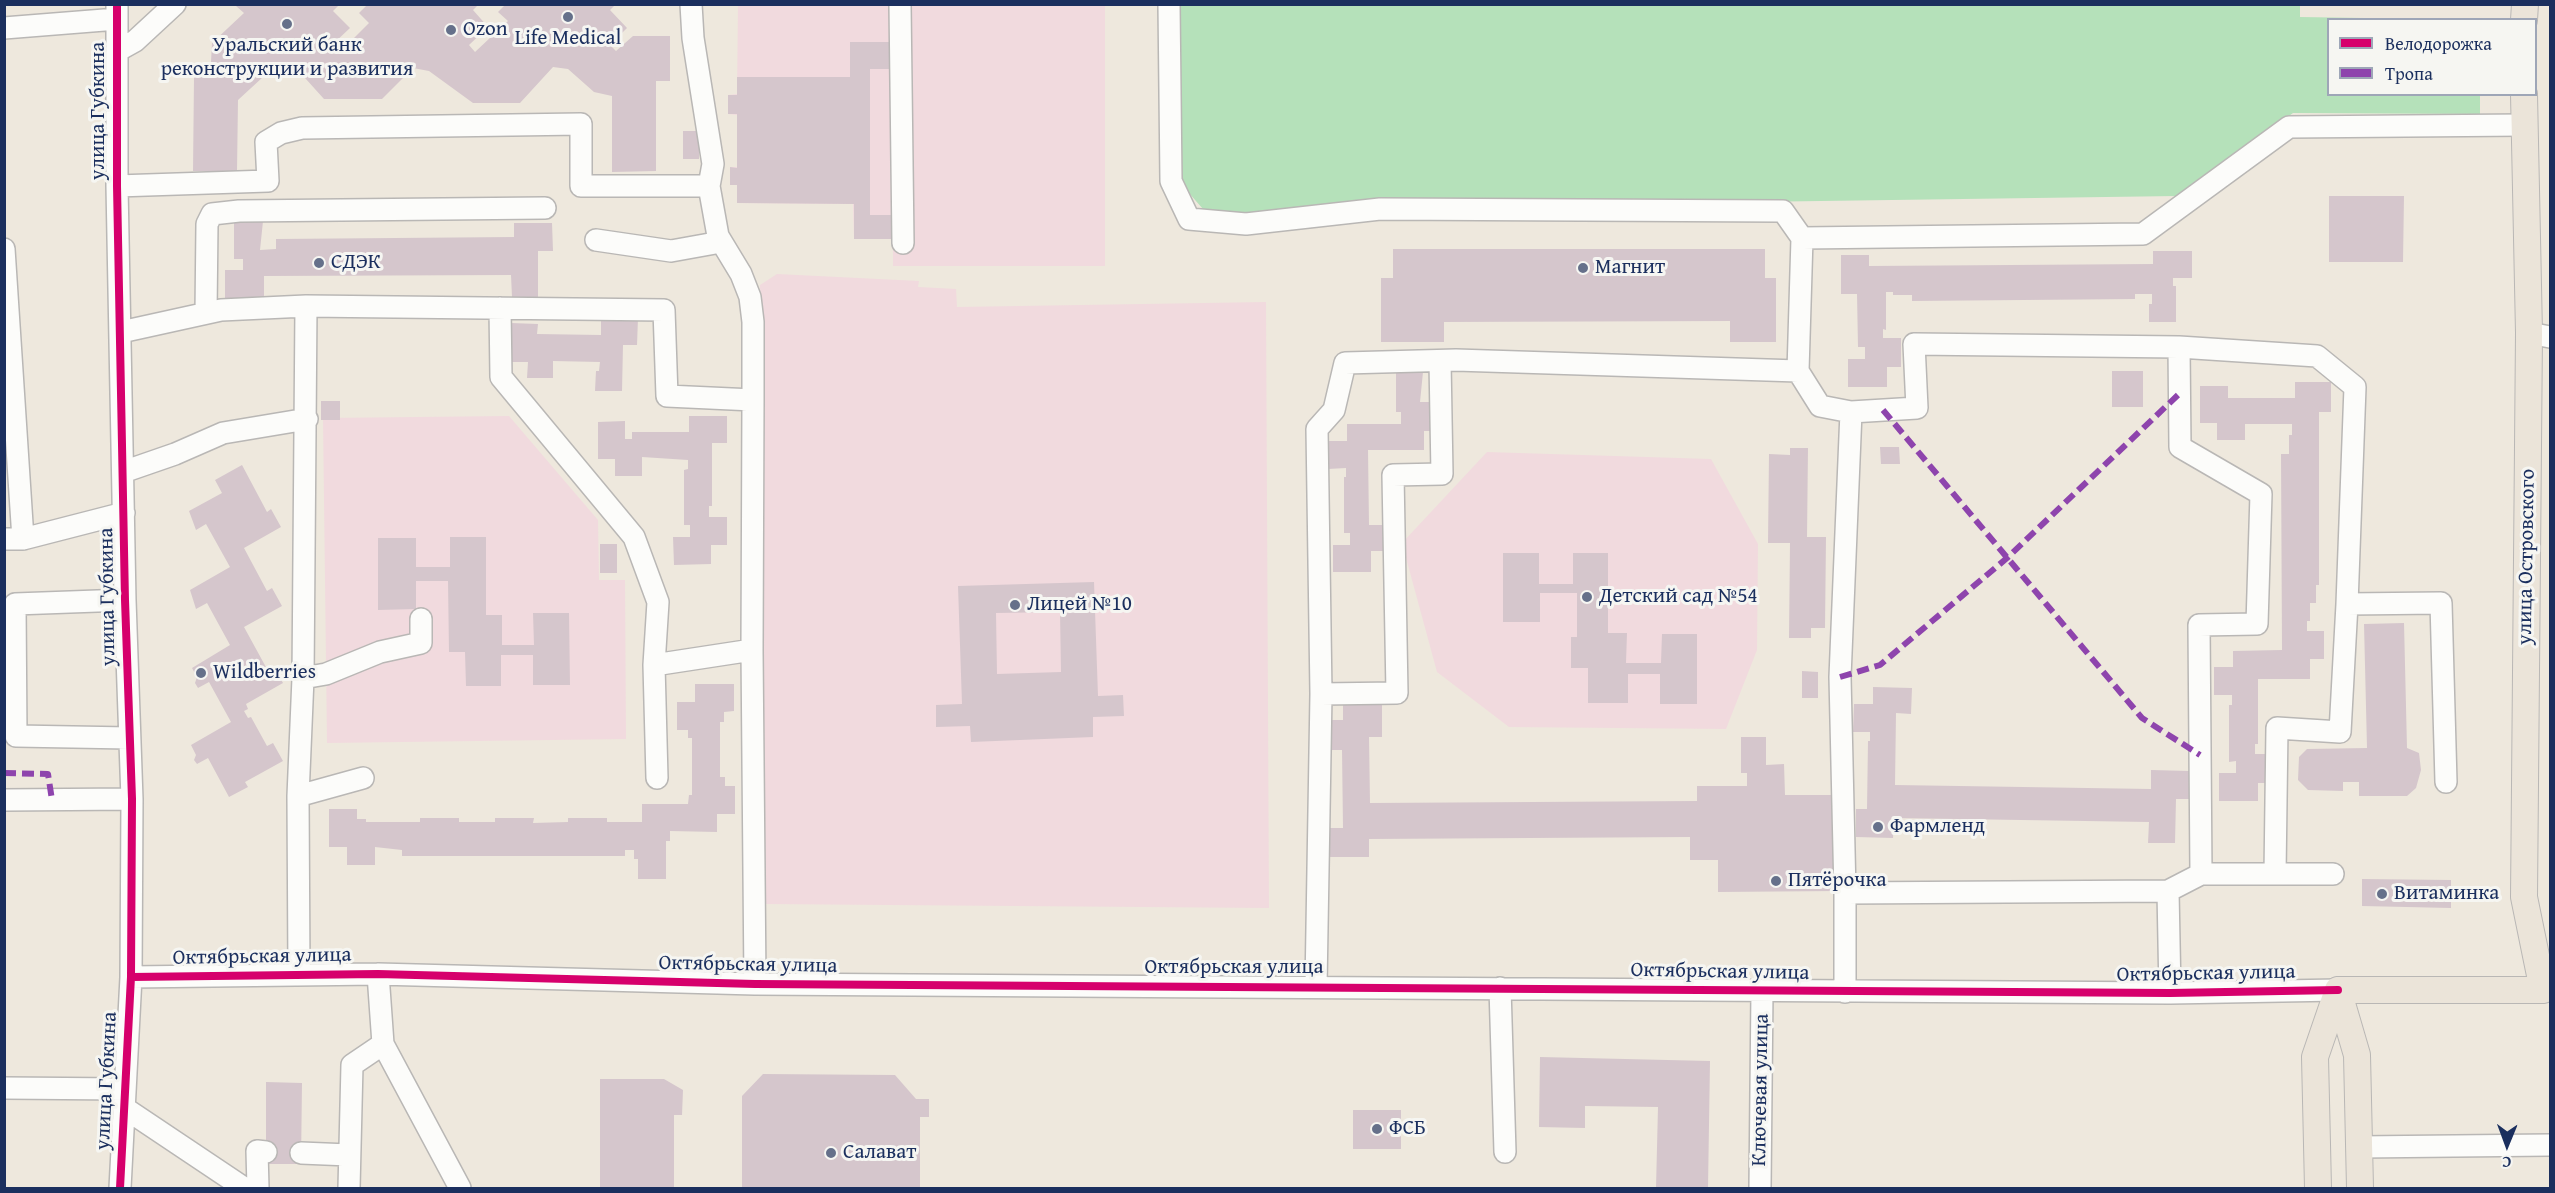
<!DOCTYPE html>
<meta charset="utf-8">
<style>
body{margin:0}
#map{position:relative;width:2555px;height:1193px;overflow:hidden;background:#eee8dd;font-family:"Gentium Book Plus",serif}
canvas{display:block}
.frame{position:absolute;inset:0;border:6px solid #1b2f5e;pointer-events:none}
.legend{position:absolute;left:2327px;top:18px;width:210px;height:78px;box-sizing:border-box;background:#f6f6f2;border:2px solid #9ea6b7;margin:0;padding:8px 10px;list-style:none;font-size:18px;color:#1b2f5e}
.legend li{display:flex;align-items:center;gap:12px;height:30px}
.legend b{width:30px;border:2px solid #9ea6b7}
.north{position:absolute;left:2477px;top:1115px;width:60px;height:60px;-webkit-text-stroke:4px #f6f6f2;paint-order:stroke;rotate:181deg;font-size:16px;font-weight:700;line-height:24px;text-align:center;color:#1b2f5e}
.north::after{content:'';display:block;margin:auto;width:21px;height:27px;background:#1b2f5e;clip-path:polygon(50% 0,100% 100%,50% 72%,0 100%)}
</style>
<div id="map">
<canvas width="2555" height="1193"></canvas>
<div class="frame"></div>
<ul class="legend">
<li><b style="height:8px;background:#d6006c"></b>Велодорожка</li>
<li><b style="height:8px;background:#8e44ad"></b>Тропа</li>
</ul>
<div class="north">С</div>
</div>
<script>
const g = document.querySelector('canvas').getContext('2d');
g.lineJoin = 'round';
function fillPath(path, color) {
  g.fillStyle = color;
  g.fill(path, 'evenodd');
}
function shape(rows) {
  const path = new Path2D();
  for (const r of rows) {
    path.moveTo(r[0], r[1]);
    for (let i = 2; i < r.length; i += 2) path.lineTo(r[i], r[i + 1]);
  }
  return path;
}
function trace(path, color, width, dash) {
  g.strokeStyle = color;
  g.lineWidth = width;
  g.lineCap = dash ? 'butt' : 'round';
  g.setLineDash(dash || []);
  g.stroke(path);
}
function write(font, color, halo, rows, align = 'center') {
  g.font = font + ' "Gentium Book Plus",serif';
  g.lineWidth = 6;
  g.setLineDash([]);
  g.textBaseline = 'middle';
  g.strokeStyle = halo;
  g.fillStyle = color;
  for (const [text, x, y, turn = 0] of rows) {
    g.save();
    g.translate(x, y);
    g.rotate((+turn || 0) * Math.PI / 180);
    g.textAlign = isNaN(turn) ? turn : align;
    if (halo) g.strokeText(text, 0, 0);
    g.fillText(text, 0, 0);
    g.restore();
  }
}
const built = shape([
 [738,5,1105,5,1105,266,893,266,893,239,854,239,853,204,737,203,737,185,730,185,730,167,737,167,737,115,728,114,728,95,737,94],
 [777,274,919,281,918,287,956,289,957,307,1266,302,1269,908,764,904,760,285],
 [509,416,598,520,599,580,625,580,626,739,327,743,323,418],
 [1487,452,1711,459,1758,544,1757,650,1726,729,1509,727,1437,672,1402,543]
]);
const green = shape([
 [1176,5,2300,5,2300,17,2429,19,2328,20,2328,94,2480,95,2480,114,2293,113,2177,196,1322,208,1268,216,1203,209,1181,184]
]);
const building = shape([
 [237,4,340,4,333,11,350,28,332,45,339,53,369,23,359,13,368,4,479,4,473,10,488,27,469,45,475,52,508,21,498,12,506,4,616,4,610,10,627,28,610,45,616,51,633,36,670,36,670,81,656,81,656,171,612,172,612,96,594,92,568,69,553,67,520,103,473,103,429,71,413,68,382,99,324,99,296,68,275,66,238,100,237,171,193,171,194,78,211,62,212,43,244,13,236,6],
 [850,42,895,42,895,69,870,69,870,215,898,215,898,239,854,239,854,204,737,203,737,185,730,185,730,167,737,168,737,114,728,114,728,95,737,95,737,77,850,77],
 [683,131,699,131,699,159,683,159],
 [2329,196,2404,196,2403,262,2329,262],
 [234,221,263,221,260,250,276,249,276,239,514,237,514,223,552,223,553,251,538,251,538,297,512,297,511,275,264,276,264,299,225,299,225,270,243,270,243,259,234,259],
 [1393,249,1765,249,1765,278,1776,278,1776,342,1730,342,1730,321,1444,322,1444,342,1381,342,1381,278,1393,278],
 [2153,251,2192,251,2192,278,2173,278,2173,286,2176,286,2176,322,2149,322,2149,304,2152,304,2152,294,2135,294,2135,299,1912,301,1912,295,1893,295,1893,292,1886,292,1886,330,1883,329,1883,338,1901,338,1901,367,1887,367,1887,387,1848,387,1848,359,1865,359,1865,347,1858,347,1857,294,1841,294,1841,255,1869,255,1869,266,2153,264],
 [601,317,638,318,637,345,623,345,622,391,595,391,596,371,599,371,600,362,553,361,553,378,527,378,528,362,510,362,511,323,538,324,537,334,601,335],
 [2112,371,2143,371,2143,407,2112,407],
 [1396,372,1423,372,1420,402,1439,402,1440,431,1424,431,1424,450,1368,450,1369,525,1387,525,1387,551,1371,551,1371,572,1333,572,1333,545,1350,545,1350,533,1344,533,1344,477,1346,477,1346,468,1328,469,1328,441,1347,441,1347,424,1401,424,1401,412,1396,412],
 [2295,382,2331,382,2331,412,2319,412,2319,585,2316,585,2316,603,2310,603,2310,621,2307,621,2307,631,2324,631,2324,659,2310,659,2310,679,2258,679,2258,744,2255,744,2255,754,2273,754,2273,783,2258,783,2258,801,2219,801,2219,773,2236,773,2236,761,2229,762,2229,705,2232,705,2232,695,2214,695,2214,667,2233,667,2233,651,2282,650,2281,454,2289,454,2289,435,2292,435,2292,424,2245,424,2245,440,2217,440,2217,423,2200,423,2200,386,2228,386,2228,398,2295,398],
 [321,401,340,401,340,420,321,420],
 [689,416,727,416,727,443,712,443,712,506,709,506,709,517,727,517,727,545,711,545,711,564,674,565,673,537,690,537,690,525,684,525,684,470,688,469,688,460,642,457,642,476,615,476,615,459,598,459,598,422,625,421,625,439,632,439,632,432,689,432],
 [1880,447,1899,447,1900,464,1881,464],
 [1790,448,1808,448,1807,537,1826,537,1825,628,1811,628,1811,638,1789,638,1790,543,1768,543,1769,454,1790,455],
 [242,465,267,512,271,509,281,527,244,548,267,591,272,588,282,606,244,627,267,669,273,666,283,683,246,704,248,709,244,711,248,718,251,717,267,746,273,743,283,761,245,782,248,787,229,797,208,758,197,764,194,760,196,755,191,745,231,722,209,682,198,688,195,683,197,677,192,668,230,645,207,603,196,609,190,590,230,567,206,524,196,530,189,511,222,493,215,480],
 [450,537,486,537,486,615,502,615,502,645,534,645,533,613,569,613,570,685,533,685,533,655,501,655,501,686,466,686,465,652,449,652,448,581,416,581,416,609,378,610,378,538,416,538,416,567,450,567],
 [600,544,617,544,617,573,600,573],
 [1503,553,1539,553,1539,584,1573,584,1573,553,1608,553,1608,633,1627,633,1626,663,1661,663,1662,634,1697,634,1697,704,1660,704,1660,674,1628,674,1628,703,1588,703,1588,668,1571,668,1571,637,1577,637,1577,593,1540,593,1540,622,1503,622],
 [1094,582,1098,696,1123,695,1124,716,1093,717,1093,737,971,742,970,726,936,727,936,705,962,704,958,586],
 [1060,612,1061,672,997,674,996,613],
 [2404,623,2407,748,2419,753,2421,770,2416,788,2407,796,2359,796,2359,782,2343,782,2343,791,2308,790,2298,780,2299,757,2307,749,2367,748,2364,624],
 [1802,671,1818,672,1818,698,1802,698],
 [695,684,734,684,734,711,724,712,724,722,720,722,720,777,725,777,725,786,735,786,735,814,717,814,717,832,670,831,670,841,666,841,666,879,638,879,638,859,634,859,634,850,625,850,625,856,402,856,402,850,375,847,375,865,347,865,347,847,329,847,329,809,357,809,357,819,366,819,366,822,420,822,420,818,459,818,459,822,495,822,495,818,534,818,533,823,568,822,568,818,607,818,607,822,642,822,642,804,688,804,689,795,692,795,692,738,688,738,688,730,677,730,677,702,695,702],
 [1873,687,1912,688,1911,714,1896,713,1895,785,2151,789,2151,770,2189,771,2189,799,2176,799,2175,843,2148,843,2149,822,1894,818,1893,838,1856,837,1856,809,1867,809,1868,741,1870,741,1870,732,1853,732,1854,704,1873,704],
 [1343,705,1382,705,1382,737,1369,737,1370,803,1697,801,1697,786,1747,786,1747,773,1741,773,1741,737,1766,737,1766,765,1784,764,1785,795,1836,795,1837,891,1718,892,1718,860,1690,860,1690,837,1369,839,1369,857,1326,857,1325,828,1343,828,1342,750,1326,750,1326,720,1343,720],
 [2362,879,2451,880,2451,908,2362,906],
 [1540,1057,1710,1061,1708,1188,1656,1188,1658,1107,1585,1106,1585,1128,1539,1127],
 [763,1074,895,1075,916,1099,929,1099,929,1117,920,1117,920,1188,742,1188,742,1096],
 [600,1079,664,1079,683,1090,682,1115,674,1115,674,1188,600,1188],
 [266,1082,302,1083,301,1164,266,1164],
 [1353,1110,1401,1110,1401,1149,1353,1149]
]);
const minor = shape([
 [117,4,117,186,125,600,132,799,131,977,120,1188],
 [691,4,693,38,713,164,709,186,718,236,741,274,750,297,753,322,753,400],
 [900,4,903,243],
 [1169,4,1171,181,1189,219,1246,224,1380,209,1783,211,1802,238,2143,234,2289,127,2524,125],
 [4,28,117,19],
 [117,51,135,41,175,4],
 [117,186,268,181,266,142,281,133,302,128,581,124,581,186,709,186],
 [1802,238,1798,371,1820,406,1851,412,1840,677,1845,893,1845,992],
 [596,240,671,251,721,242],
 [4,249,23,539,124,513],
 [500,308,501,377,634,537,658,602,654,665,657,778],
 [206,313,207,224,212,214,239,211,545,208],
 [121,332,221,310,306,306,664,310,667,396,753,400,752,650,755,984],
 [2529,333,2550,337],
 [1851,412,1917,408,1914,344,2179,347],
 [123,472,175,454,223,433,307,419],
 [4,539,23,539],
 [125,600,15,604,16,736,129,738],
 [654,665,752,650],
 [303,678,326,674,380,652,421,643,421,619],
 [1321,694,1397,693,1393,475,1442,474,1440,361],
 [298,796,363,778],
 [4,800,132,799],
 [2201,874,2199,625,2257,624,2261,494,2180,447,2179,347,2317,356,2355,387,2347,604,2441,603,2446,782],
 [2275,874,2277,728,2340,732,2347,604],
 [2168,891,2170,993],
 [1845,893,2168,891,2201,874,2333,874],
 [299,974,298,796,303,678,306,306],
 [378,974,383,1044,460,1188],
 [131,977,378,974,755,984,2170,993,2338,990],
 [1316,986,1321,694,1317,429,1334,410,1345,363,1456,360,1798,371],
 [1500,988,1505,1152],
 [4,1088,124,1089],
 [123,1107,244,1188],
 [2359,1147,2550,1145],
 [301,1153,349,1155],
 [258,1188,257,1151,266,1152],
 [349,1188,352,1065,383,1044],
 [1760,1188,1762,991]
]);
const major = shape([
 [2524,20,2525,4],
 [2524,94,2529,333,2524,897,2543,990],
 [2338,990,2543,990],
 [2338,990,2357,1055,2360,1188],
 [2318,1188,2315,1057,2338,990]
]);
const quiet = shape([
 [1883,410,2142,718,2200,755],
 [1840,677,1880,665,2007,558,2179,394],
 [4,773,48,774,52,800]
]);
const cycleway = shape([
 [117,4,117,186,125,600,132,799,131,977,120,1188],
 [131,977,378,974,755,984,2170,993,2338,990]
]);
const markers = [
 [568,17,6,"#65708a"],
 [287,24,6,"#65708a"],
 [451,30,6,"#65708a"],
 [319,263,6,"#65708a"],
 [1583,268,6,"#65708a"],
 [1587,597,6,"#65708a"],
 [1015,605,6,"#65708a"],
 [201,673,6,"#65708a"],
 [1878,827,6,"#65708a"],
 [1776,881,6,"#65708a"],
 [2382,894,6,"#65708a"],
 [1377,1129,6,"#65708a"],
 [831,1153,6,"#65708a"]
];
const poiNames = [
 ["Ozon",463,30],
 ["Life Medical",568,39,"center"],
 ["Уральский банк",287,46,"center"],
 ["реконструкции и развития",287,70,"center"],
 ["СДЭК",331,263],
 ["Магнит",1595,268],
 ["Детский сад №54",1599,597],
 ["Лицей №10",1027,605],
 ["Wildberries",213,673],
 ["Фармленд",1890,827],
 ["Пятёрочка",1788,881],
 ["Витаминка",2394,894],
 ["ФСБ",1389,1129],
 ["Салават",843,1153]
];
const streetNames = [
 ["улица Губкина",99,111,-90],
 ["улица Островского",2527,557,-89],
 ["улица Губкина",108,597,-91],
 ["Октябрьская улица",262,957,-1],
 ["Октябрьская улица",748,965,1],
 ["Октябрьская улица",1234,968],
 ["Октябрьская улица",1720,972,1],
 ["Октябрьская улица",2206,974,-1],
 ["улица Губкина",107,1081,-87],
 ["Ключевая улица",1761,1090,-89]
];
fillPath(built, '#f1dade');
fillPath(green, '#b5e1ba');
fillPath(building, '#d5c6cc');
trace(minor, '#b9b7b5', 24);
trace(major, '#b9b7b5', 28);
trace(minor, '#fcfcfa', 21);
trace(major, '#ebe4d9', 26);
trace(quiet, '#8e44ad', 6, [12, 6]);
trace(cycleway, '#d6006c', 8);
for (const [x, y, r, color] of markers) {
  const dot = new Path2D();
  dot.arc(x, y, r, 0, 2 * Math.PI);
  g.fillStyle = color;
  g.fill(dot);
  trace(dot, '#f6f6f2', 2);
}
write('21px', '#1b2f5e', '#f6f6f2', poiNames, 'left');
write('21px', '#1b2f5e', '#f6f6f2', streetNames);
</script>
